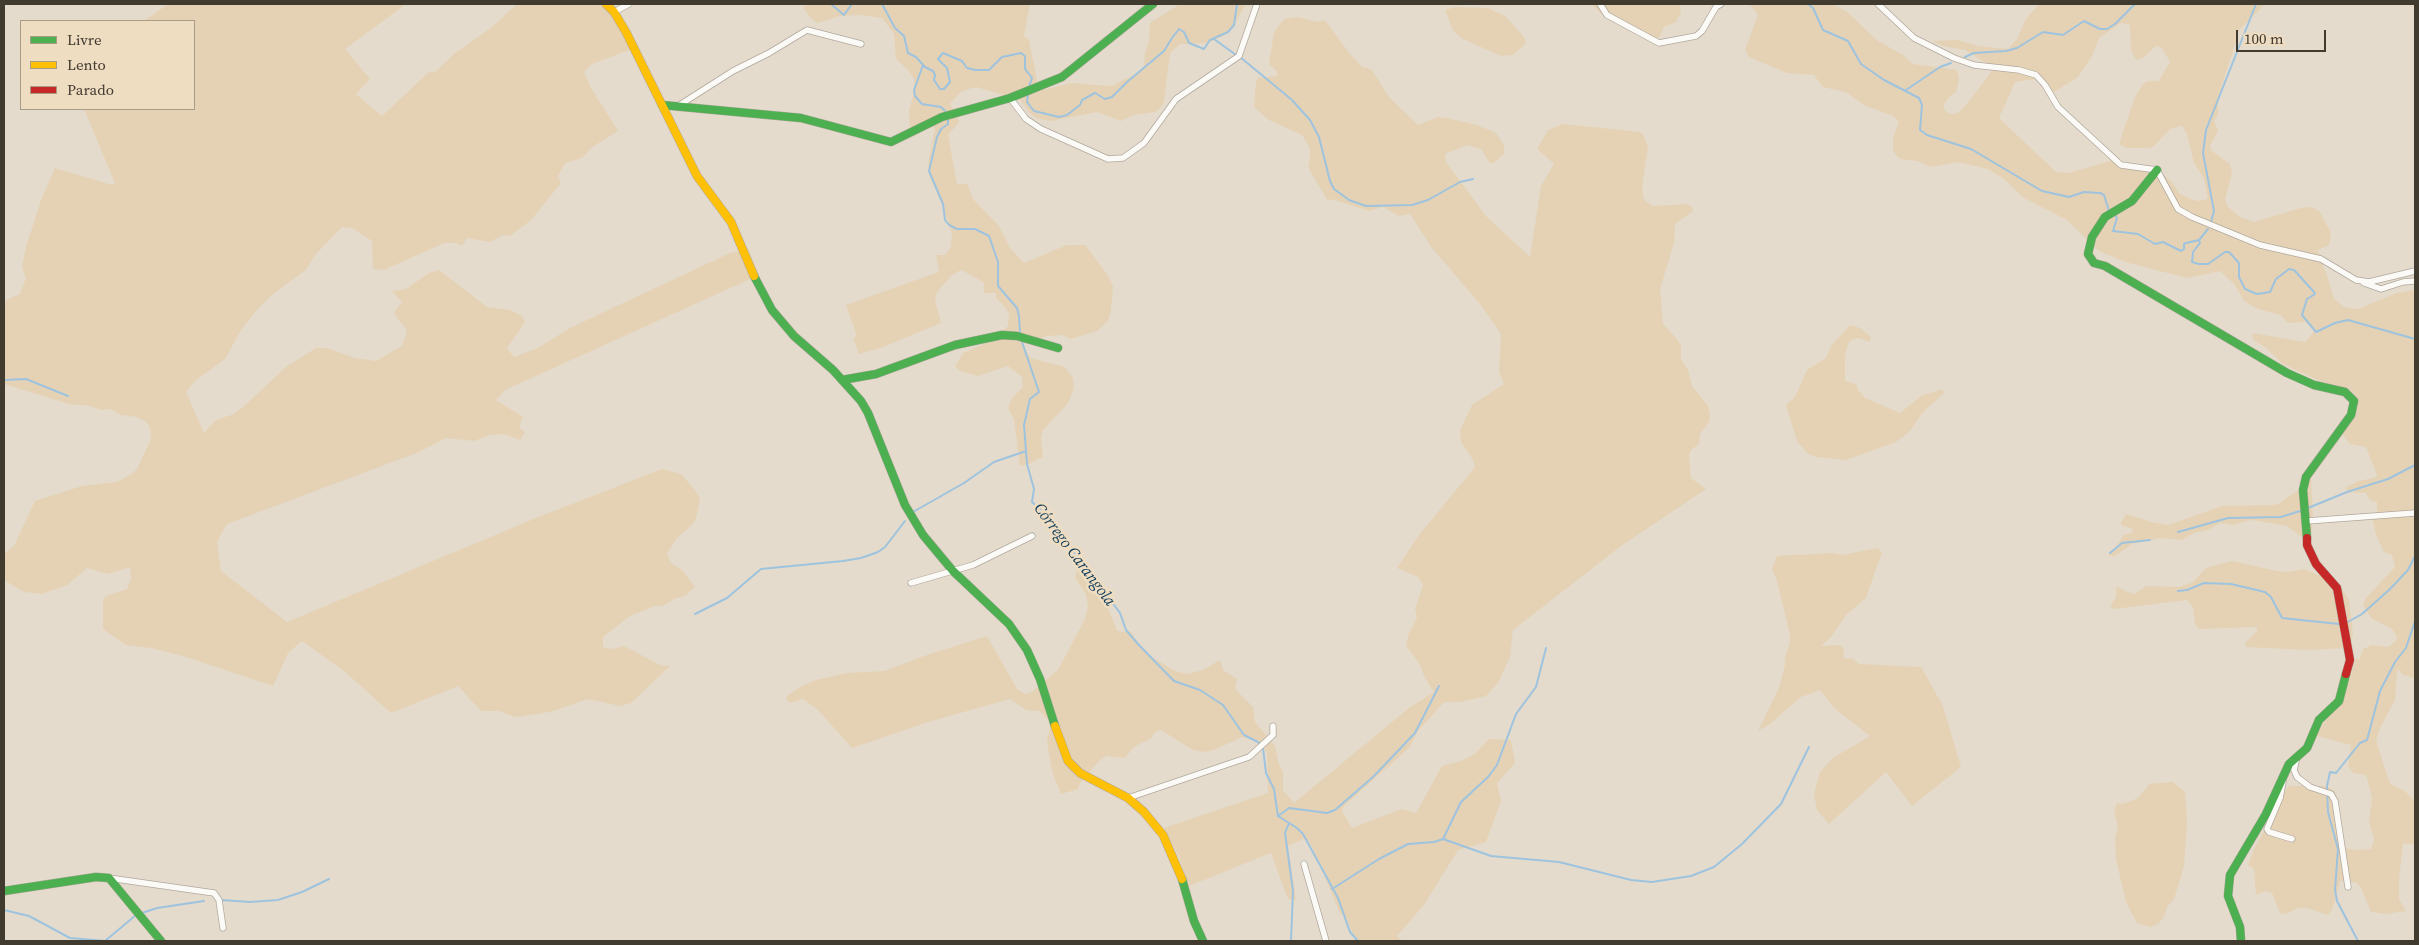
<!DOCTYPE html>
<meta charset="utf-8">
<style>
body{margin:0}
#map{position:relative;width:2419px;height:945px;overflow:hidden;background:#e4dbcc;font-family:"Source Serif 4",serif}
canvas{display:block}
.frame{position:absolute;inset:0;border:5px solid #413a2f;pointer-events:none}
.legend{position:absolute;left:20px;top:20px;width:175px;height:90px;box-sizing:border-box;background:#efddc2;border:1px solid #a99c87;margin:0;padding:6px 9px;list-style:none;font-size:15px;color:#413a2f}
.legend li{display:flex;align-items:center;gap:10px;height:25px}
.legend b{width:25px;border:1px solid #a99c87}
.scale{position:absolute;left:2236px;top:30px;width:90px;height:22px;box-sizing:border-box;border:2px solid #413a2f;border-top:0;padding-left:6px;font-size:15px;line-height:18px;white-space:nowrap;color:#413a2f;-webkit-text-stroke:4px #efddc2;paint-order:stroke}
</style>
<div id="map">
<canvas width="2419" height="945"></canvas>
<div class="frame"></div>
<ul class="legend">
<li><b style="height:6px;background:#4caf50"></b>Livre</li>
<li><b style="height:6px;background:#ffc107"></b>Lento</li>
<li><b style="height:6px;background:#c62828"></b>Parado</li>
</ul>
<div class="scale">100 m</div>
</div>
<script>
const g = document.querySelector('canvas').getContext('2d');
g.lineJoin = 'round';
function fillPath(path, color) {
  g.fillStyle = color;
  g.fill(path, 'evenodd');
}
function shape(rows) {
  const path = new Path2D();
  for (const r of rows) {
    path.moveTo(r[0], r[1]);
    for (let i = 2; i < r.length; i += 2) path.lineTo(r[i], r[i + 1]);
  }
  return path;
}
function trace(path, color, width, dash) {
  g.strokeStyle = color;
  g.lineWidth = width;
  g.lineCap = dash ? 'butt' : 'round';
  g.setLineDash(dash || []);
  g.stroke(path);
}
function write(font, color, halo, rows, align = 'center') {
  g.font = font + ' "Source Serif 4",serif';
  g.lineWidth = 5;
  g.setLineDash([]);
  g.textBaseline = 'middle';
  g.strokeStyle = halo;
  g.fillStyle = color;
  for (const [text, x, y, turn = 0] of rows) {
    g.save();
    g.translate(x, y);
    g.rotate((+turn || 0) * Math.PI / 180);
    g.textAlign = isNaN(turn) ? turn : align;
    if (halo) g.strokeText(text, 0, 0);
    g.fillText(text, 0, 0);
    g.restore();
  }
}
const green = shape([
 [168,4,406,4,345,49,370,79,356,94,382,116,429,72,435,72,454,54,492,27,517,4,604,4,619,22,620,30,632,49,592,64,584,72,591,88,618,131,592,147,582,158,565,163,558,176,561,183,531,220,510,236,503,235,490,242,467,238,462,246,456,243,444,243,384,270,373,269,372,241,352,228,342,227,315,255,306,270,274,293,257,310,241,330,225,359,196,380,186,392,204,433,216,420,234,414,243,407,286,367,316,348,327,348,355,358,376,361,402,346,405,338,407,330,395,315,395,311,402,302,392,291,406,289,429,273,439,270,487,307,510,310,522,316,525,322,507,348,514,357,536,349,570,328,730,253,748,249,759,275,505,390,496,400,523,417,519,427,525,432,520,440,504,434,490,435,474,441,446,438,419,452,227,524,217,542,221,571,287,622,536,518,662,469,681,474,695,490,700,499,697,514,694,523,676,539,667,554,671,563,682,570,695,587,686,595,674,599,663,606,655,606,630,616,603,637,603,646,605,648,611,649,624,646,660,665,670,666,631,703,620,706,588,699,550,712,515,717,499,711,481,711,458,686,391,713,344,671,302,641,288,653,273,686,183,656,151,648,126,645,103,629,103,600,106,596,127,589,131,579,130,567,108,574,87,568,67,585,42,594,24,592,4,580,4,554,14,546,35,501,82,486,117,482,130,475,137,469,151,439,150,427,145,421,137,417,121,415,110,409,101,410,90,406,69,404,4,384,4,301,20,294,26,278,22,267,26,247,41,200,55,168,112,185,115,183,84,109,194,109,194,21,144,21],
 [805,4,1030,4,1024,36,1029,40,1039,91,1071,83,1111,86,1140,72,1144,66,1145,53,1149,40,1150,23,1180,4,1246,4,1232,28,1223,36,1208,43,1180,44,1170,53,1164,102,1161,107,1155,112,1133,115,1121,121,1097,112,1051,121,1036,118,1029,112,1018,96,1014,98,976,87,962,91,950,103,959,122,948,135,957,184,967,184,973,199,999,226,1010,248,1024,263,1067,245,1085,245,1107,274,1113,286,1111,311,1108,321,1097,331,1071,339,1062,335,1047,336,1023,344,1030,358,1065,367,1073,378,1074,388,1068,403,1043,430,1041,439,1043,457,1029,464,1020,466,1014,419,1008,408,1012,398,1023,387,1022,377,1008,366,978,376,960,371,955,366,963,353,993,340,1008,326,1009,314,1006,308,996,298,996,293,984,293,984,283,978,279,961,270,952,275,937,292,935,300,941,323,883,347,859,354,853,338,857,336,846,305,939,272,936,255,945,255,951,247,952,233,940,199,930,178,928,165,935,128,931,124,910,130,909,111,915,88,914,79,908,70,896,59,894,34,882,18,861,15,840,16,817,23,810,17,804,9],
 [1591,4,1680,4,1681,12,1676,22,1664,27,1660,36,1655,39,1604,16],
 [1743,4,1835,5,1847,12,1878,41,1903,55,1913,64,1957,70,1959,79,1956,92,1950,96,1943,106,1946,112,1952,114,1958,113,1967,104,1994,68,1965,50,1943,46,1932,41,1957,40,1978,46,2008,49,2017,39,2026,19,2039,4,2265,4,2240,29,2222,85,2218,103,2218,114,2214,121,2218,131,2210,146,2212,151,2230,164,2232,173,2225,200,2228,207,2240,217,2254,222,2304,207,2314,208,2320,212,2331,233,2329,245,2318,250,2318,252,2323,257,2323,267,2327,275,2334,299,2344,307,2358,309,2397,293,2415,290,2415,678,2403,675,2399,670,2397,672,2395,700,2380,728,2376,741,2390,784,2405,791,2415,802,2415,845,2403,843,2399,880,2399,899,2406,911,2385,914,2371,912,2362,890,2357,883,2347,880,2340,881,2332,910,2328,915,2307,908,2298,908,2286,914,2280,913,2272,893,2266,891,2256,895,2254,869,2248,865,2254,849,2288,786,2326,786,2335,791,2339,836,2344,848,2354,850,2371,849,2374,840,2369,821,2372,799,2368,781,2366,775,2353,773,2348,766,2351,745,2317,736,2327,717,2344,698,2356,658,2359,660,2363,649,2372,645,2388,647,2395,642,2397,637,2392,629,2371,618,2363,605,2366,598,2395,567,2392,555,2384,552,2376,535,2372,516,2377,514,2377,502,2370,500,2366,493,2350,492,2345,488,2358,481,2374,478,2377,475,2366,447,2350,444,2342,434,2358,406,2356,395,2349,389,2320,381,2283,364,2265,347,2253,340,2252,333,2306,342,2314,331,2306,322,2288,323,2280,315,2258,309,2244,301,2235,285,2220,271,2187,278,2125,262,2099,251,2067,220,2024,198,2004,179,1988,169,1958,162,1932,167,1917,161,1900,159,1893,151,1893,138,1899,122,1893,116,1864,105,1846,92,1823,87,1814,75,1787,73,1749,57,1745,50,1758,15,1751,6],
 [2121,23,2130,25,2131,50,2136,60,2143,58,2156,46,2162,48,2170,62,2159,81,2148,81,2143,84,2135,97,2119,144,2127,148,2149,148,2154,146,2170,129,2179,126,2183,127,2187,134,2194,163,2204,178,2208,199,2198,201,2188,198,2179,193,2171,181,2160,172,2114,160,2068,173,2056,172,1999,118,2015,82,2043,78,2054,92,2059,89,2078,77,2092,56,2099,38],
 [1456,7,1488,8,1505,16,1524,37,1526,43,1513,55,1501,56,1461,38,1453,30,1445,10],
 [1298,17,1318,22,1325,20,1350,54,1363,68,1365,67,1372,70,1389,97,1418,125,1438,117,1446,118,1477,125,1496,133,1504,145,1504,154,1494,163,1490,163,1481,149,1467,145,1445,154,1446,162,1486,216,1530,257,1541,186,1554,164,1537,149,1548,130,1563,124,1640,132,1643,134,1648,147,1642,188,1644,200,1653,206,1687,204,1692,207,1693,211,1675,224,1674,243,1660,289,1663,324,1677,339,1681,346,1681,359,1688,370,1692,386,1708,406,1710,415,1709,422,1700,434,1699,444,1691,450,1689,455,1691,478,1706,489,1621,546,1513,630,1510,657,1498,683,1486,696,1460,702,1444,702,1418,731,1410,747,1344,806,1342,811,1352,828,1402,809,1416,813,1442,766,1461,761,1475,754,1489,739,1511,740,1515,763,1497,783,1501,801,1486,842,1458,850,1424,905,1397,936,1402,941,1357,941,1355,939,1346,917,1340,913,1312,847,1306,838,1288,846,1296,900,1288,899,1271,853,1189,886,1180,859,1164,828,1268,793,1267,753,1262,745,1252,740,1242,737,1214,750,1204,752,1193,750,1161,730,1156,731,1151,738,1134,747,1125,758,1107,756,1100,760,1080,783,1078,789,1061,794,1053,774,1049,754,1047,741,1050,728,1048,720,1039,711,1026,710,1010,699,928,722,852,748,817,709,803,699,789,703,786,697,800,687,816,680,847,673,885,671,924,656,987,636,1017,689,1025,694,1032,692,1058,670,1085,619,1088,607,1086,594,1075,578,1077,571,1079,570,1090,571,1097,580,1117,631,1131,632,1140,646,1150,656,1175,671,1187,674,1203,670,1218,661,1221,662,1223,670,1237,679,1235,689,1253,707,1255,722,1275,746,1278,762,1283,772,1283,790,1294,803,1409,708,1434,692,1425,678,1419,663,1406,646,1409,633,1417,618,1415,609,1423,585,1418,577,1397,568,1419,535,1475,467,1473,460,1461,442,1460,430,1472,405,1504,384,1499,372,1501,334,1480,304,1432,248,1410,214,1399,216,1383,207,1369,211,1332,199,1328,201,1310,171,1308,165,1310,160,1310,148,1302,135,1269,120,1254,107,1256,82,1258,78,1277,76,1277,72,1269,64,1274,32,1284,19],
 [1850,325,1860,328,1871,337,1869,342,1859,338,1851,340,1848,344,1845,357,1845,381,1856,384,1858,390,1865,398,1900,413,1921,396,1942,389,1944,393,1923,412,1910,431,1896,442,1846,460,1816,457,1808,454,1797,441,1786,405,1795,397,1807,370,1826,358,1831,346],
 [2311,478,2313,517,2311,539,2303,538,2287,526,2252,520,2232,525,2220,523,2208,530,2194,533,2182,540,2160,538,2132,544,2115,556,2109,556,2124,535,2133,532,2132,528,2123,526,2121,523,2126,514,2155,523,2168,525,2222,506,2273,505,2278,504,2303,487],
 [1877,548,1882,552,1866,598,1846,615,1831,637,1821,646,1840,645,1844,649,1843,658,1853,659,1859,664,1921,667,1943,706,1961,767,1912,806,1886,772,1829,824,1817,810,1814,794,1820,772,1833,758,1870,736,1834,708,1820,690,1801,697,1770,724,1758,731,1779,688,1786,661,1784,660,1790,643,1790,635,1777,581,1772,569,1777,556,1833,553,1843,555],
 [2232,561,2277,571,2288,572,2304,569,2318,575,2334,577,2349,600,2353,633,2351,645,2347,648,2309,650,2245,647,2246,642,2257,631,2257,627,2199,629,2195,624,2193,607,2187,600,2114,609,2110,606,2116,597,2116,586,2127,592,2135,594,2146,586,2180,587,2193,582,2206,568],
 [2173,782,2185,792,2187,823,2184,866,2174,899,2167,907,2164,917,2158,924,2151,927,2137,923,2126,902,2116,859,2115,837,2118,827,2114,811,2117,803,2123,804,2138,798,2149,785,2148,784]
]);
const stream = shape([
 [831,4,844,15,852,4],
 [882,4,895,28,904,36,908,53,916,57,925,67,933,71,935,75,934,80,940,89,944,89,950,82,947,68,938,59,943,53,962,61,967,68,975,70,989,70,1002,57,1021,53,1025,56,1025,69,1032,78,1029,87],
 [1808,4,1813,8,1823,30,1848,41,1861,64,1884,80,1919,98,1922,105,1920,130,1927,135,1971,149,2042,191,2069,197,2084,192,2100,193,2104,195,2109,211],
 [1214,39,1236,55],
 [1240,57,1292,100,1310,120,1319,137,1330,181,1334,189,1349,200,1366,206,1412,205,1428,200,1460,182,1473,179],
 [1965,57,1974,53,2006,51,2017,48,2043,32,2063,35,2084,21,2100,29,2107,29,2115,24,2135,4],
 [923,65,914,90,915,96,922,104,941,107,947,113],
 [1906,90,1940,67,1951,63],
 [1028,94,1027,102,1034,111,1059,117,1067,115,1080,105,1082,100,1095,93,1105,99,1112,97,1127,82,1164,51,1172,38,1179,29,1184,32,1189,43,1204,49,1210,40,1228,32,1234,25,1237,4],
 [948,118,948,124,941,129,937,137,929,171,943,204,945,220,949,225,957,229,975,229,989,236,998,262,998,286,1017,308,1019,316,1020,334],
 [2115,215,2117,218,2113,231,2138,234,2155,244,2163,242,2181,251,2184,249,2184,244,2186,243,2199,240],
 [2211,222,2214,211,2203,153,2206,130,2256,4],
 [2199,240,2200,243,2193,252,2192,262,2199,264,2208,264,2225,252,2229,252,2239,263,2239,277,2245,289,2257,294,2270,292,2276,279,2289,269,2294,270,2314,292,2315,294,2307,299,2302,315,2316,332,2335,323,2348,320,2415,339],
 [2199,240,2208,229],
 [1021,339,1039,392,1030,399,1024,425,1027,464,1034,489,1032,502,1042,511,1051,527,1071,547,1085,571,1109,598,1120,613,1126,630,1138,644,1174,681,1200,690,1223,705,1244,735,1258,742,1263,748,1266,773,1274,789,1278,816],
 [4,380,26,379,68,396],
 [2308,508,2347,492,2388,479,2415,465],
 [913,512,964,483,994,462,1026,451],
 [2178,532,2228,518,2281,517,2300,511],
 [2110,553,2122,543,2150,540],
 [2178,591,2187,590,2204,583,2231,584,2265,592,2271,597,2282,618,2339,624],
 [695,614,727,598,761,569,843,561,861,558,878,552,885,547,905,521],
 [2346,623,2362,614,2389,590,2408,570,2415,556],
 [1278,816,1289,808,1327,813,1335,810,1373,777,1415,733,1439,686],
 [1278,816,1297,828,1303,834,1338,898,1350,932,1358,941],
 [1289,823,1285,833,1293,891,1291,941],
 [1443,839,1491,856,1559,862,1631,880,1652,882,1691,876,1714,867,1742,844,1781,804,1809,747],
 [1332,889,1379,859,1408,844,1434,842,1443,839,1461,802,1488,777,1497,765,1516,714,1536,687,1546,648],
 [221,900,250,902,278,900,302,892,329,879],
 [4,910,29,916,70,938,106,941],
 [142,913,157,908,204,901],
 [105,941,136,915],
 [2358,941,2337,901,2335,890,2338,849,2328,812,2327,786,2330,772,2336,773,2360,743,2367,740,2380,691,2395,662,2406,648,2415,621]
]);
const street = shape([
 [1600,4,1607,15,1659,43,1696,36,1702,31,1716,7,1721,4],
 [1878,4,1914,38,1954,58,1974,65,2019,70,2036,75,2045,85,2058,107,2121,165,2157,170,2178,209,2192,217,2260,245,2321,259,2356,280,2369,282,2415,271],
 [614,12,629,4],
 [1010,98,1026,119,1041,129,1108,159,1123,158,1144,143,1176,99,1239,56,1257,4],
 [678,106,733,71,769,53,807,30,861,44],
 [2364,283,2381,289,2403,282,2415,281],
 [2307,521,2415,513],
 [911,583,973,565,1032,536],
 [2297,757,2294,770,2297,777,2310,787,2331,794,2335,801,2348,887],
 [2283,782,2280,798,2267,829,2269,832,2292,839],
 [1128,798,1249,757,1273,735,1273,726],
 [1304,864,1326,941],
 [109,878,214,893,219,900,223,928]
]);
const fast = shape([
 [662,105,801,118,891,142,942,117,1010,98,1062,77,1153,4],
 [2157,170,2132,201,2105,217,2092,237,2088,254,2094,263,2105,266,2287,373,2314,385,2345,392,2354,401,2351,415,2306,477,2303,490,2307,538],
 [754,276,772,310,794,336,833,370,861,401,868,413,905,505,923,535,953,571,1009,624,1027,650,1040,679,1055,726],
 [842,380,876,374,955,345,1002,335,1017,336,1058,348],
 [1182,879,1194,921,1203,941],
 [4,891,96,877,109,878,161,941],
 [2241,941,2240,927,2228,896,2230,875,2266,814,2289,764,2307,748,2319,720,2339,701,2346,674]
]);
const slow = shape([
 [606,4,614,12,626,32,697,176,731,222,754,276],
 [1055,726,1068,761,1080,773,1128,798,1144,812,1163,835,1182,879]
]);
const jam = shape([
 [2307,538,2307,545,2316,564,2337,588,2350,660,2346,674]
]);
const waterNames = [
 ["Córrego Carangola",1074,555,53]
];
fillPath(green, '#e5d2b5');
trace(stream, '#9ec3de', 2);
trace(street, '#b0a89d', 7);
trace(fast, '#b0a89d', 9);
trace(slow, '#b0a89d', 9);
trace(jam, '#b0a89d', 9);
trace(street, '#fbfaf7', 5.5);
trace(fast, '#4caf50', 8);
trace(slow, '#ffc107', 8);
trace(jam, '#c62828', 8);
write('italic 16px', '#113d5b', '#efddc2', waterNames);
</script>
